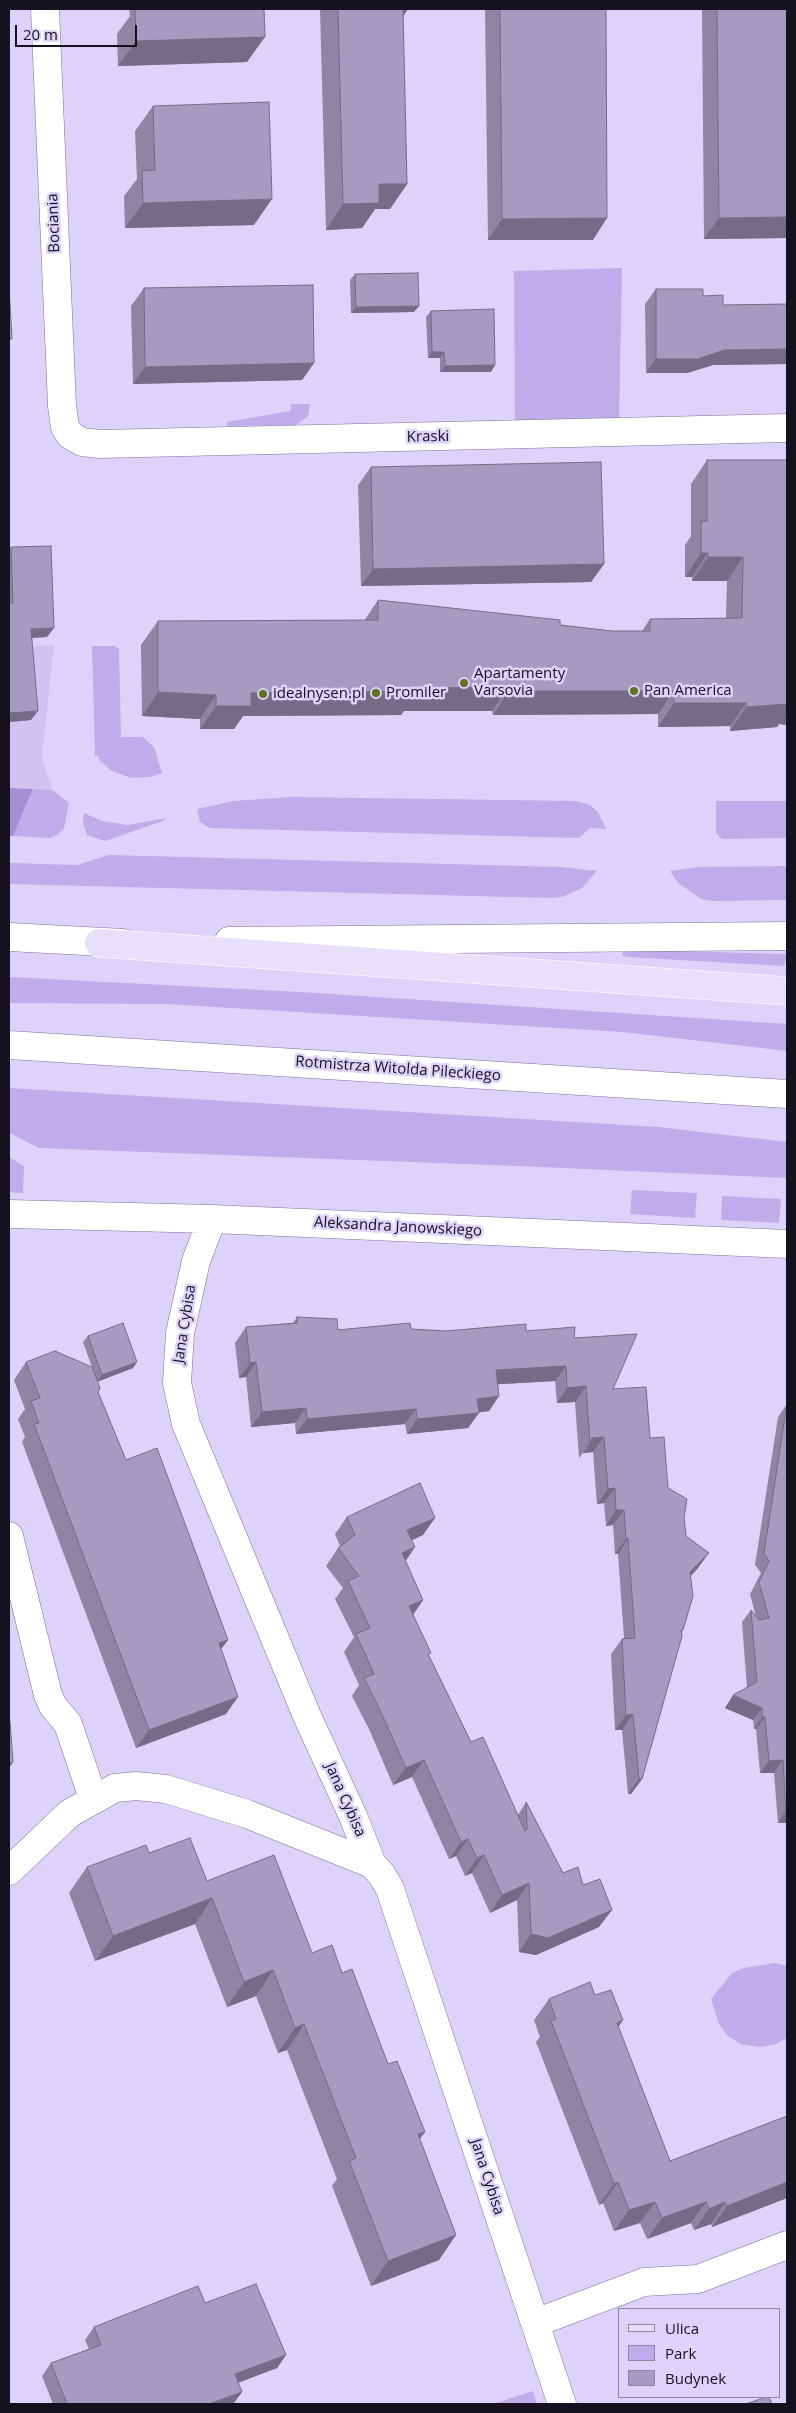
<!DOCTYPE html>
<style>
body{margin:0}
#map{position:relative;width:796px;height:2413px;overflow:hidden;background:#ddd2fa;font-family:"Open Sans",sans-serif}
canvas{display:block}
.frame{position:absolute;inset:0;border:10px solid #15111e;pointer-events:none}
.legend{position:absolute;left:618px;top:2308px;width:162px;height:90px;box-sizing:border-box;background:#ddd2fa;border:1px solid #8d85a2;margin:0;padding:6px 9px;list-style:none;font-size:15px;color:#15111e}
.legend li{display:flex;align-items:center;gap:10px;height:25px}
.legend b{width:25px;border:1px solid #8d85a2}
.scale{position:absolute;left:15px;top:25px;width:122px;height:22px;box-sizing:border-box;border:2px solid #15111e;border-top:0;padding-left:6px;font-size:15px;line-height:18px;white-space:nowrap;color:#15111e;-webkit-text-stroke:4px #ddd2fa;paint-order:stroke}
</style>
<div id="map">
<canvas width="796" height="2413"></canvas>
<div class="frame"></div>
<ul class="legend">
<li><b style="height:6px;background:#e8e0fb"></b>Ulica</li>
<li><b style="height:14px;background:#bfacea"></b>Park</li>
<li><b style="height:14px;background:#a59abf"></b>Budynek</li>
</ul>
<div class="scale">20 m</div>
</div>
<script>
const g = document.querySelector('canvas').getContext('2d');
g.lineJoin = 'round';
function fillPath(path, color) {
  g.fillStyle = color;
  g.fill(path, 'evenodd');
}
function shape(rows) {
  const path = new Path2D();
  for (const r of rows) {
    path.moveTo(r[0], r[1]);
    for (let i = 2; i < r.length; i += 2) path.lineTo(r[i], r[i + 1]);
  }
  return path;
}
function trace(path, color, width, dash) {
  g.strokeStyle = color;
  g.lineWidth = width;
  g.lineCap = dash ? 'butt' : 'round';
  g.setLineDash(dash || []);
  g.stroke(path);
}
function write(font, color, halo, rows, align = 'center') {
  g.font = font + ' "Open Sans",sans-serif';
  g.lineWidth = 5;
  g.setLineDash([]);
  g.textBaseline = 'middle';
  g.strokeStyle = halo;
  g.fillStyle = color;
  for (const [text, x, y, turn = 0] of rows) {
    g.save();
    g.translate(x, y);
    g.rotate((+turn || 0) * Math.PI / 180);
    g.textAlign = isNaN(turn) ? turn : align;
    if (halo) g.strokeText(text, 0, 0);
    g.fillText(text, 0, 0);
    g.restore();
  }
}
const built = shape([
 [54,645,42,756,52,790,9,788,9,649]
]);
const green = shape([
 [622,268,619,419,515,421,514,271],
 [291,404,310,404,308,416,296,425,227,426,227,422,291,411],
 [92,646,115,646,119,649,121,737,143,737,154,747,162,773,150,777,131,778,112,771,100,761,98,756,95,756],
 [33,789,52,790,69,803,64,829,57,835,50,838,13,836],
 [291,797,575,801,590,805,598,812,606,829,590,828,579,838,210,828,200,822,197,809,233,801],
 [716,801,787,801,787,838,722,839,716,833],
 [84,813,102,821,127,825,167,818,163,821,105,841,87,835,83,823],
 [109,855,561,867,597,871,582,888,562,897,552,898,9,884,9,863,77,865],
 [787,866,787,900,712,901,701,899,678,883,670,871,699,867],
 [629,950,787,954,787,961,785,961,784,966,628,957,622,955,624,951],
 [9,977,300,992,787,1024,787,1051,623,1032,166,1004,9,1003],
 [9,1088,658,1127,787,1142,787,1178,518,1166,39,1148,9,1133],
 [9,1157,24,1166,23,1193,9,1192],
 [632,1190,697,1193,695,1218,630,1214],
 [722,1196,781,1199,779,1223,721,1220],
 [774,1963,787,1966,787,2038,776,2044,760,2047,741,2044,728,2036,719,2024,711,1999,732,1973,744,1968],
 [533,2391,537,2404,493,2404]
]);
const forest = shape([
 [9,788,33,789,13,836,9,836]
]);
const minor = shape([
 [45,9,62,406,65,427,70,435,82,442,100,444,787,428],
 [9,1214,212,1219,787,1244],
 [212,1219,196,1261,180,1333,177,1383,186,1424,307,1716,353,1816,372,1864,382,1875,390,1889,562,2404],
 [9,1536,48,1695,53,1706,68,1724,93,1798],
 [9,1871,70,1813,115,1788,136,1786,166,1789,247,1814,372,1864],
 [535,2323,644,2282,698,2279,787,2245]
]);
const secondary = shape([
 [9,937,123,943],
 [229,941,787,936],
 [9,1045,787,1094]
]);
const primary = shape([
 [99,943,787,991]
]);
const wall = shape([
 [129,9,264,9,247,62,118,66,117,34,130,16],
 [320,9,408,9,403,16,407,184,390,209,375,209,362,228,326,230],
 [485,9,606,9,593,240,488,240],
 [702,9,787,9,787,238,704,239],
 [153,106,254,225,125,228,124,196,137,179,135,131],
 [355,274,414,312,351,313,350,280],
 [144,288,314,363,302,380,133,384,131,306],
 [656,289,703,296,723,305,787,304,787,364,713,365,687,373,646,373,645,304],
 [431,311,491,372,440,372,440,358,428,358,426,317],
 [707,460,787,460,787,725,779,724,777,727,730,731,730,726,658,727,658,714,493,715,492,711,404,711,401,715,243,716,234,729,200,729,200,719,142,716,141,645,158,621,364,621,378,600,560,625,612,631,642,631,650,619,726,618,727,581,692,581,692,577,685,577,685,545,691,536,691,484],
 [371,467,604,564,591,582,361,586,358,485],
 [11,547,47,637,32,638,31,720,9,722,9,550],
 [297,1317,338,1330,411,1329,446,1331,526,1331,574,1338,650,1438,668,1488,684,1518,686,1536,698,1568,691,1576,682,1633,642,1779,631,1794,628,1794,622,1730,615,1730,611,1654,622,1639,624,1638,618,1554,615,1554,613,1525,606,1526,604,1503,597,1504,593,1452,583,1453,579,1458,575,1402,557,1403,555,1381,498,1384,499,1396,489,1411,479,1412,468,1428,407,1434,405,1424,296,1434,295,1423,251,1427,246,1377,239,1378,235,1343,246,1327,293,1323],
 [88,1336,133,1368,98,1381,98,1392,126,1460,228,1640,221,1649,226,1714,136,1748,22,1442,25,1437,18,1419,25,1409,14,1380,26,1362,92,1367,83,1342],
 [787,1404,787,1823,778,1823,774,1773,760,1773,756,1729,754,1729,753,1720,725,1708,747,1688,742,1622,751,1610,756,1617,750,1594,761,1573,755,1565,778,1417],
 [347,1517,423,1535,412,1540,405,1561,423,1600,413,1614,429,1656,471,1742,518,1815,526,1802,563,1873,583,1885,599,1927,536,1955,519,1952,517,1900,490,1913,472,1873,465,1876,456,1856,449,1859,412,1777,393,1785,369,1729,352,1696,359,1685,344,1652,354,1637,335,1599,343,1588,326,1566,338,1548,340,1546,335,1534],
 [149,1853,207,1881,342,1973,388,2064,420,2139,439,2260,371,2286,332,2186,337,2179,287,2050,278,2053,256,1996,227,2007,195,1924,95,1961,69,1893,87,1867],
 [595,1995,623,2020,618,2027,670,2161,787,2116,787,2198,712,2227,711,2224,694,2230,691,2223,647,2239,640,2223,614,2231,603,2203,599,2205,536,2042,540,2037,534,2020,549,1999],
 [205,2303,286,2355,277,2368,238,2383,242,2392,233,2404,53,2404,42,2376,51,2363,89,2349,85,2340,94,2327]
]);
const shadedWall = shape([
 [399,9,408,9,395,28],
 [265,37,247,62,118,66,136,41],
 [379,184,407,184,390,209,375,209,362,228,326,230,343,204],
 [272,199,254,225,125,228,143,203],
 [787,217,787,238,704,239,719,218],
 [607,218,593,240,488,240,502,219],
 [419,306,414,312,351,313,356,307],
 [787,349,787,364,713,365,687,373,646,373,656,359,724,350],
 [432,352,444,352,440,358,428,358],
 [314,363,302,380,133,384,145,367],
 [495,365,491,372,440,372,445,366],
 [701,553,708,553,692,577,685,577],
 [708,557,743,557,727,581,692,581],
 [604,564,591,582,361,586,373,569],
 [54,628,47,637,24,638,31,629],
 [509,687,492,711,404,711,401,715,243,716,234,729,200,729,216,706,251,693,418,688],
 [509,691,674,691,658,714,493,715],
 [158,692,216,695,200,719,142,716],
 [674,703,746,703,730,726,658,727],
 [787,704,787,725,779,724,777,727,730,731,746,707],
 [38,711,31,720,9,722,9,713],
 [137,1362,133,1368,97,1382,102,1375],
 [256,1362,246,1377,239,1378,250,1363],
 [566,1366,555,1381,486,1385,496,1370],
 [586,1386,575,1402,557,1403,567,1388],
 [499,1396,489,1411,467,1414,477,1399],
 [306,1408,295,1423,251,1427,262,1412],
 [416,1409,405,1424,296,1434,307,1419],
 [479,1413,468,1428,407,1434,417,1419],
 [604,1437,593,1452,583,1453,590,1443,592,1438],
 [615,1488,604,1503,597,1504,608,1489],
 [616,1510,624,1510,613,1525,606,1526],
 [435,1518,423,1535,395,1548,407,1530],
 [628,1538,618,1554,615,1554,626,1539],
 [415,1547,403,1565,402,1553],
 [709,1553,698,1568,680,1587,690,1572],
 [423,1600,411,1618,409,1606],
 [228,1640,215,1657,219,1643],
 [733,1695,762,1708,753,1720,725,1708],
 [238,1697,226,1714,136,1748,149,1730],
 [633,1714,622,1730,615,1730,626,1715],
 [762,1717,765,1717,756,1729,754,1729],
 [424,1760,412,1777,393,1785,406,1768],
 [783,1760,774,1773,760,1773,769,1761],
 [13,1762,9,1768,9,1763],
 [639,1779,642,1779,631,1794,628,1794],
 [786,1811,787,1811,787,1823,778,1823],
 [468,1839,456,1856,449,1859,461,1842],
 [484,1855,472,1873,465,1876,477,1858],
 [529,1883,517,1900,490,1913,502,1895],
 [212,1898,195,1924,95,1961,113,1936],
 [612,1910,599,1927,536,1955,519,1952,531,1934],
 [273,1970,256,1996,227,2007,244,1982],
 [623,2020,608,2041,617,2023],
 [304,2024,287,2050,278,2053,295,2028],
 [425,2132,407,2157,418,2134],
 [618,2182,603,2203,599,2205,614,2184],
 [787,2182,787,2198,712,2227,727,2206],
 [655,2202,640,2223,614,2231,629,2210],
 [706,2202,691,2223,647,2239,662,2218],
 [725,2202,711,2224,694,2230,709,2209],
 [456,2235,439,2260,371,2286,388,2261],
 [286,2355,277,2368,226,2387,235,2374],
 [242,2392,233,2404,209,2404]
]);
const building = shape([
 [135,9,264,9,265,37,136,41,135,9],
 [338,9,403,9,407,184,379,184,379,203,343,204,338,9],
 [500,9,606,9,607,218,502,219,500,9],
 [717,9,787,9,787,217,719,218,717,9],
 [269,102,272,199,143,203,142,171,155,170,153,106,269,102],
 [418,273,419,306,356,307,355,274,418,273],
 [313,285,314,363,145,367,144,288,313,285],
 [9,286,12,339,9,339,9,286],
 [656,289,703,289,703,296,723,295,723,305,787,304,787,349,724,350,698,359,656,359,656,289],
 [494,309,495,365,445,366,444,352,432,352,431,311,494,309],
 [707,460,787,460,787,704,746,707,746,703,674,703,674,691,509,691,509,687,418,688,418,691,251,693,251,706,216,706,216,695,158,692,158,621,378,620,378,600,560,620,560,625,612,631,650,631,650,619,742,618,743,557,708,557,708,553,701,553,701,521,707,521,707,460],
 [601,462,604,564,373,569,371,467,601,462],
 [51,546,54,628,31,629,38,711,9,713,9,603,13,603,11,547,51,546],
 [297,1317,337,1319,338,1330,410,1323,411,1329,446,1331,526,1324,526,1331,575,1327,574,1338,637,1334,613,1389,646,1387,650,1438,664,1437,668,1488,687,1499,684,1518,686,1536,709,1553,690,1572,693,1596,683,1630,681,1630,682,1636,642,1779,639,1779,633,1714,626,1715,622,1639,635,1638,628,1538,626,1539,624,1510,616,1510,615,1488,608,1489,604,1437,592,1438,590,1443,586,1386,567,1388,566,1366,496,1370,499,1396,477,1399,479,1413,417,1419,416,1409,307,1419,306,1408,262,1412,256,1362,250,1363,246,1327,297,1323,297,1317],
 [123,1323,137,1362,102,1375,88,1336,123,1323],
 [55,1351,92,1367,100,1388,98,1392,126,1460,157,1448,228,1640,219,1643,238,1697,149,1730,34,1424,39,1423,31,1401,40,1398,26,1362,55,1351],
 [787,1404,787,1811,786,1811,783,1760,769,1761,765,1717,762,1717,762,1708,733,1695,757,1682,751,1610,759,1620,769,1618,759,1582,769,1561,764,1553,787,1404],
 [420,1483,435,1518,407,1530,415,1547,402,1553,423,1600,409,1606,431,1653,428,1654,471,1742,483,1737,525,1831,527,1830,526,1802,563,1873,578,1867,583,1885,600,1879,612,1910,548,1938,531,1934,529,1883,502,1895,484,1855,477,1858,468,1839,461,1842,424,1760,406,1768,381,1712,364,1678,374,1674,356,1634,370,1628,348,1581,359,1576,338,1548,355,1535,347,1517,420,1483],
 [9,1721,10,1721,13,1762,9,1763,9,1721],
 [190,1838,207,1881,274,1855,312,1953,332,1945,342,1973,352,1969,388,2064,397,2061,425,2132,418,2134,456,2235,388,2261,349,2161,356,2158,304,2024,295,2028,273,1970,244,1982,212,1898,113,1936,87,1867,146,1845,149,1853,190,1838],
 [590,1982,595,1995,611,1990,623,2020,617,2023,670,2161,787,2116,787,2182,727,2206,725,2202,709,2209,706,2202,662,2218,655,2202,629,2210,618,2182,614,2184,551,2021,556,2019,549,1999,590,1982],
 [256,2284,286,2355,235,2374,242,2392,209,2404,67,2404,51,2363,101,2345,94,2327,198,2286,205,2303,256,2284],
 [766,2397,769,2397,772,2404,746,2404,766,2397]
]);
const markers = [
 [464,683,5,"#62701a"],
 [634,691,5,"#62701a"],
 [376,693,5,"#62701a"],
 [263,694,5,"#62701a"]
];
const streetNames = [
 ["Bociania",54,223,-92],
 ["Kraski",428,437,-1],
 ["Rotmistrza Witolda Pileckiego",398,1069,4],
 ["Aleksandra Janowskiego",398,1227,3],
 ["Jana Cybisa",185,1324,-81],
 ["Jana Cybisa",345,1800,66],
 ["Jana Cybisa",487,2177,72]
];
const poiNames = [
 ["Apartamenty",474,674],
 ["Varsovia",474,691],
 ["Pan America",644,691],
 ["Promiler",386,693],
 ["idealnysen.pl",273,694]
];
fillPath(built, '#d0c3f1');
fillPath(green, '#bfacea');
fillPath(forest, '#a58ed6');
trace(minor, '#7c7195', 29);
trace(secondary, '#7c7195', 29);
trace(primary, '#fff', 29);
trace(minor, '#fff', 28);
trace(secondary, '#fff', 28);
trace(primary, '#e8e0fb', 28);
fillPath(wall, '#8e84a4');
fillPath(shadedWall, '#746c86');
fillPath(building, '#a59abf');
trace(building, '#746c86', 1);
for (const [x, y, r, color] of markers) {
  const dot = new Path2D();
  dot.arc(x, y, r, 0, 2 * Math.PI);
  g.fillStyle = color;
  g.fill(dot);
  trace(dot, '#ddd2fa', 2);
}
write('15px', '#15111e', '#ddd2fa', streetNames);
write('15px', '#15111e', '#ddd2fa', poiNames, 'left');
</script>
